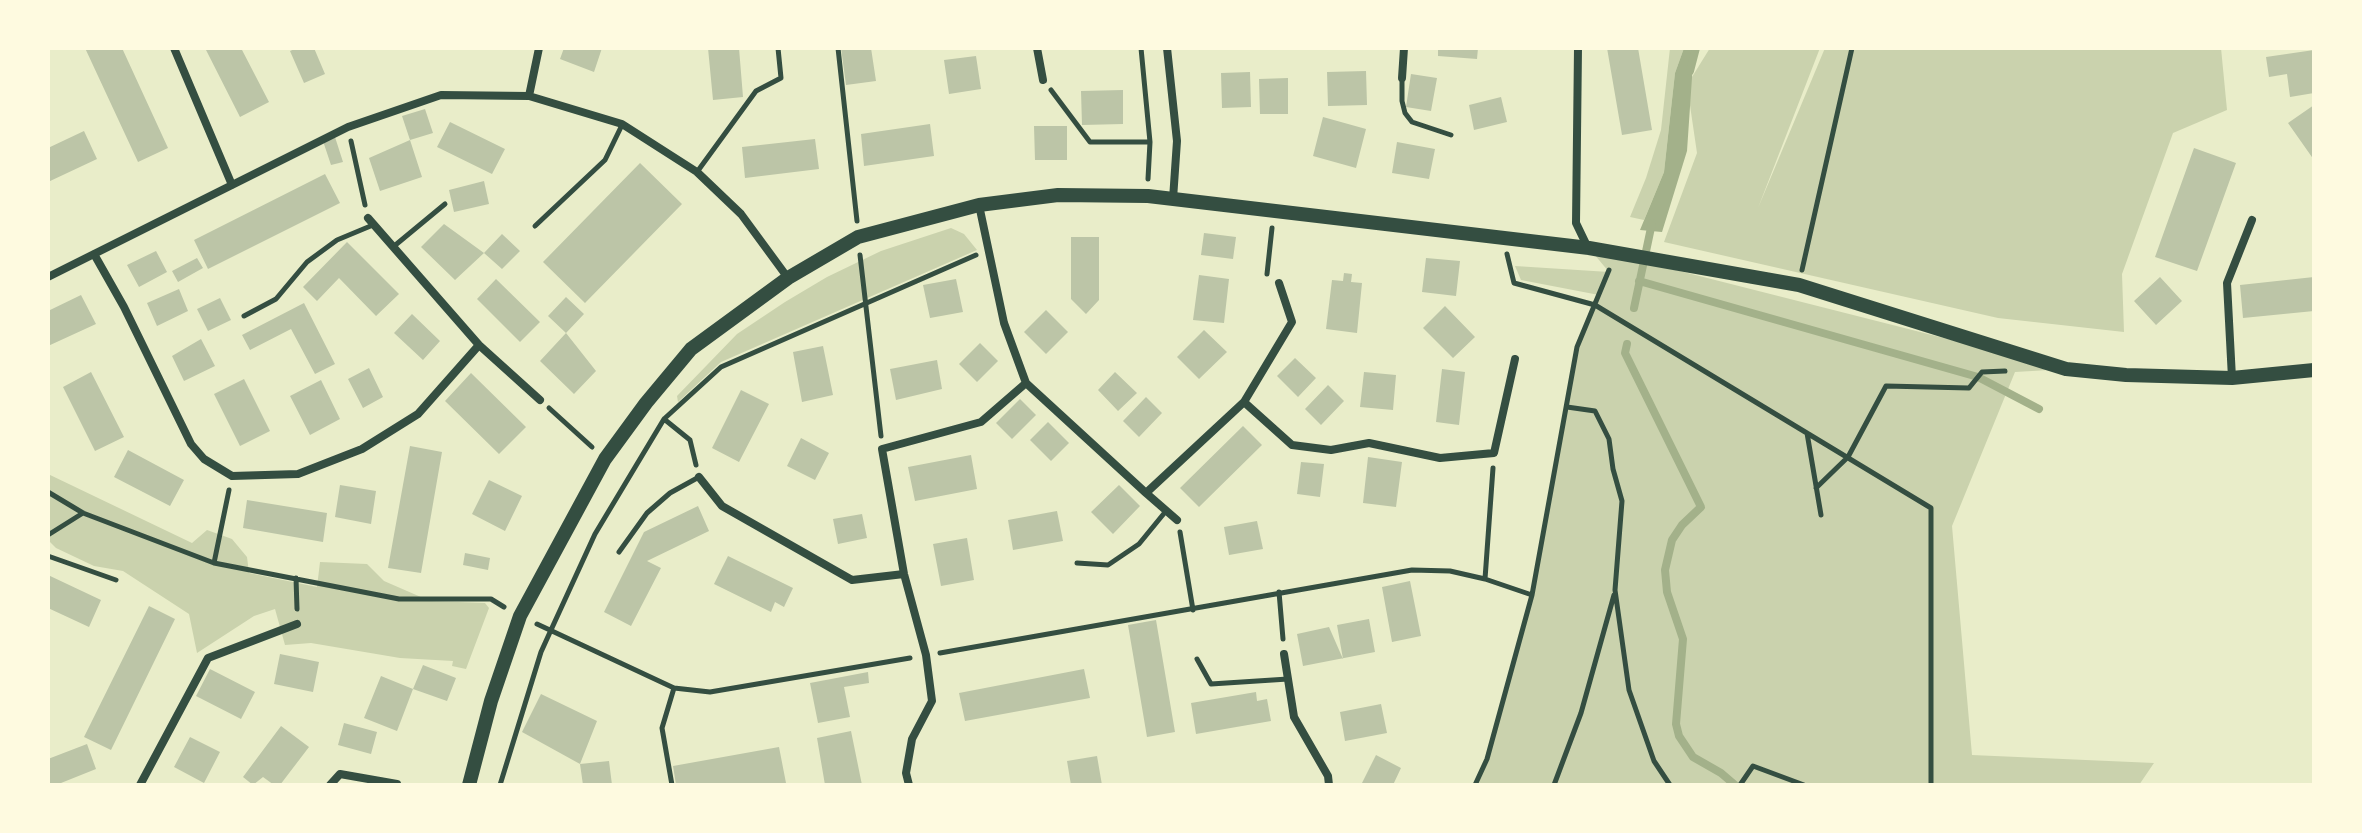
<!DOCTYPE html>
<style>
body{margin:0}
#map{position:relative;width:2362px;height:833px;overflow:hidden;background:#e9edc9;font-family:"Noto Sans",sans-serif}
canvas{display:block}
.frame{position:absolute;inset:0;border:50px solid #fefae0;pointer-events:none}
</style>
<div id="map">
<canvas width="2362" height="833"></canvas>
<div class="frame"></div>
</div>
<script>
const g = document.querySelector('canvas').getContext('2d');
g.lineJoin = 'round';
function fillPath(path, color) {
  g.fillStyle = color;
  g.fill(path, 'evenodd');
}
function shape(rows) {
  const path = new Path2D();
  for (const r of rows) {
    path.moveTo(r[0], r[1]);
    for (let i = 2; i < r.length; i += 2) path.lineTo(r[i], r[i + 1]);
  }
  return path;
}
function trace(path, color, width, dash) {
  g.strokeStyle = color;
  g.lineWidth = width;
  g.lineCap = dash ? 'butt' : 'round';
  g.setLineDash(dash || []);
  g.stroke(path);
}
const green = shape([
 [1670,48,1684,48,1675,73,1664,172,1644,220,1630,217,1646,178,1661,130],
 [1710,48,1820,48,1758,208,1825,48,2221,48,2227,110,2173,133,2122,274,2124,332,1998,318,1664,242,1697,153,1687,85],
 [951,228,964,234,977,250,721,362,678,402,677,396,737,334,785,302,827,277,881,251],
 [1589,248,2066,369,2015,372,1952,526,1972,755,2154,763,2139,785,1475,785,1487,759,1532,595,1577,347,1599,295,1521,280,1515,266,1609,272],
 [48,474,192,543,207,530,232,539,247,557,249,573,317,587,320,562,367,564,384,581,430,601,485,603,489,608,466,669,452,666,453,661,400,658,311,643,285,645,275,609,254,616,197,653,189,614,123,571,94,566,56,548,48,540]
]);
const water = shape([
 [1684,48,1694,48,1687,151,1662,232,1640,230,1664,172,1675,73]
]);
const stream = shape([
 [1690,71,1696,48],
 [1639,281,1978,377,2039,409],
 [1634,308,1652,223],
 [1627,344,1625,353,1701,507,1682,525,1672,540,1665,570,1667,592,1683,639,1676,724,1679,736,1693,757,1721,773,1735,785]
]);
const building = shape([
 [85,48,122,48,168,148,138,162],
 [205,48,241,48,269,102,240,117],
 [297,48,314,48,325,74,304,83,290,51],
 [564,48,602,48,594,72,560,59],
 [708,48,739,48,743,97,713,100],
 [841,48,871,48,876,81,846,85],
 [1438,48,1478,48,1477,59,1438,56],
 [1607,48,1638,48,1652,130,1622,135],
 [2314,50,2314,93,2290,97,2287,74,2269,77,2266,57],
 [976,56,981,89,949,94,944,60],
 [1366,71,1367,105,1328,106,1327,72],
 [1250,72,1251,107,1222,108,1221,73],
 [1411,74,1437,78,1431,111,1406,107],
 [1288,78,1288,114,1260,114,1259,79],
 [1123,90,1123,124,1082,125,1081,91],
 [1501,97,1507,122,1474,130,1469,105],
 [2314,105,2314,160,2288,123],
 [425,109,433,133,410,140,402,116],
 [1323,117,1366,129,1356,168,1313,156],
 [450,122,505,149,492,174,437,147],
 [930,124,934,156,864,166,861,134],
 [1034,126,1067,126,1067,160,1035,160],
 [84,131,97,159,48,182,48,148],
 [335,137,343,162,331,165,323,141],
 [815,139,819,169,745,178,742,147],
 [410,140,422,177,380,191,369,158],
 [1397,142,1435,149,1429,179,1392,173],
 [2194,148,2236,163,2197,271,2155,257],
 [640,163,682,204,585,303,543,262],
 [325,174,340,203,208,269,194,240],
 [484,181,489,204,454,212,449,190],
 [444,224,484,253,455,280,421,247],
 [1204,233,1236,237,1233,259,1201,255],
 [502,234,520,251,502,269,484,253],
 [1071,237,1099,237,1099,300,1086,314,1071,299],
 [347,242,399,294,376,316,339,278,317,301,303,287],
 [156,251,167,272,139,287,127,265],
 [197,258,203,268,178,282,172,271],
 [1426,258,1460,261,1456,296,1422,292],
 [1344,273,1352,274,1351,282,1362,283,1357,333,1326,329,1332,280,1343,281],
 [1199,275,1229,279,1224,323,1193,320],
 [2160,277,2182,301,2156,325,2134,301],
 [2314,277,2314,311,2243,318,2240,285],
 [496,279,540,322,520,342,477,299],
 [956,279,963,312,930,318,923,285],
 [179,289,188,311,157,326,147,303],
 [81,295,96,324,48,346,48,311],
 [566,297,584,314,566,333,548,316],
 [220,298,231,320,208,331,197,309],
 [304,303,335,364,315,374,291,329,250,350,242,335],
 [1445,306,1475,337,1453,358,1423,328],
 [1046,310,1068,332,1046,354,1024,332],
 [412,314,440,341,423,360,394,333],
 [1204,330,1227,352,1199,379,1177,357],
 [566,333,596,371,574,394,540,361],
 [201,339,215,366,184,381,172,356],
 [980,343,998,361,977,382,959,364],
 [823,346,833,395,802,402,793,352],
 [1295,358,1316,378,1298,397,1277,376],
 [937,360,942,389,896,400,890,369],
 [369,368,383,397,363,408,348,379],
 [1442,369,1465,372,1459,425,1436,422],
 [91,372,124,437,95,451,63,387],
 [1115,372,1137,393,1118,411,1098,390],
 [1364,372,1396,375,1393,410,1360,407],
 [471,373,526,427,499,454,445,401],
 [244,379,270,431,240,446,214,394],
 [321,380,340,419,310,435,290,396],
 [1328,385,1344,401,1321,425,1305,409],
 [741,390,769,404,739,462,712,448],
 [1146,397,1162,413,1139,437,1123,421],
 [1020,399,1036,415,1012,439,996,423],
 [1048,422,1069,443,1051,461,1030,440],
 [1243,426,1262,445,1199,507,1180,488],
 [801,438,829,453,815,480,787,466],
 [410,446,442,452,421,573,388,568],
 [128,450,184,480,170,506,114,477],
 [971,455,977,489,915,501,908,467],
 [1368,457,1402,462,1396,507,1363,503],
 [1301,462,1324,464,1320,497,1297,494],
 [489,480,522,496,505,531,472,514],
 [340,485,376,491,371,524,335,517],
 [1119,485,1140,506,1113,534,1091,512],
 [247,500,327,513,323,542,243,528],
 [698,506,709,531,647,561,661,568,631,626,604,612,644,532],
 [1057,511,1063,541,1013,550,1008,520],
 [862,514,867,538,838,544,833,519],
 [1257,521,1263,549,1229,555,1224,527],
 [967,538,974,580,941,586,933,544],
 [465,553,490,558,488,570,463,565],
 [728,556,793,588,784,607,775,602,771,612,714,584],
 [48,575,101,600,89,627,48,608],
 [1410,581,1421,636,1392,642,1382,587],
 [149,606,175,619,111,750,84,737],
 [1369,619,1375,652,1303,666,1297,634,1329,627,1343,659,1337,625],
 [1156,620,1175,732,1147,737,1128,625],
 [280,654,319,662,313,692,274,684],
 [423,665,456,678,447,701,413,689,397,731,364,718,381,676,413,689],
 [210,669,255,692,241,719,196,696],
 [1084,669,1090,698,965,721,959,693],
 [868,672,869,683,844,687,850,717,818,723,810,683],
 [1256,692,1257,701,1267,699,1271,721,1196,734,1191,703],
 [541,694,597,721,580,764,522,732],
 [1381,704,1387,733,1345,741,1340,712],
 [344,723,377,732,371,754,338,745],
 [281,726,309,747,280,785,274,785,263,777,253,785,243,777],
 [851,731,862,785,825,785,817,738],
 [190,737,220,752,204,783,174,767],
 [87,744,96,769,56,785,48,785,48,759],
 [779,747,786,783,773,785,676,785,673,766],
 [1376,755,1401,768,1393,785,1361,785],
 [1097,756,1102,785,1071,785,1067,761],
 [609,761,612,785,583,785,580,764]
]);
const path = shape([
 [838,48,857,221],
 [1141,48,1150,142],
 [1051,90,1090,142,1150,142,1148,179],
 [351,141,365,205],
 [1507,254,1514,283,1595,305,1931,508,1931,785],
 [860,255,881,436],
 [1802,270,1852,48],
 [1267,274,1272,228],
 [1567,407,1595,411,1609,439,1613,469,1622,501,1615,590,1629,690,1654,761,1670,785],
 [549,408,592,447],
 [664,419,690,440,696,465],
 [1807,433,1821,515],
 [1816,488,1848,457,1886,386,1969,388,1982,372,2005,371],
 [48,492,83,513,214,563,399,599,491,599,504,607],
 [1180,532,1193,610],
 [48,535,83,513],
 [214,563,229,490],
 [296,578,297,609],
 [1485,579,1493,468],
 [1279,592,1283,639],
 [537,624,674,688,710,692,910,658],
 [940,653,1412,570,1450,571,1485,579,1532,595],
 [500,785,541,652,551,630,595,534,664,419,721,367,976,255],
 [672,785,662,728,674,688],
 [1475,785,1487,759,1532,595,1577,347,1609,270],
 [1554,785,1581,713,1614,595],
 [1740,785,1753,766,1804,785]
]);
const service = shape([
 [1402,78,1402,101,1405,113,1412,122,1451,135],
 [697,172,756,91,781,78,778,48],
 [535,226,605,160,622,125],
 [393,247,445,204],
 [244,316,276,299,307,262,337,240,373,225],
 [619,552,647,513,670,493,699,477],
 [48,556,116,580],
 [1077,563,1108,565,1139,544,1166,511],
 [1197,659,1211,684,1288,679]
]);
const minor = shape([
 [174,48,232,185],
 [1037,48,1043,80],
 [1167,48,1177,141,1173,199],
 [1578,48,1576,223,1588,248],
 [1402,78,1404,48],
 [529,96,539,48],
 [979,205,1004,323,1026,383,1146,493,1244,402,1292,445,1331,450,1369,443,1440,458,1494,453,1515,359],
 [368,218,479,345,540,400],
 [94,254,124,307,191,444,204,459,232,476,298,474,362,449,418,414,479,345],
 [48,277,348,127,441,95,529,96,622,124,697,172,741,214,788,278],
 [2232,378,2227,283,2252,220],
 [1244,402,1292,322,1279,283],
 [699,477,722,506,852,580,904,574],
 [1146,493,1177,520],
 [1284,654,1294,717,1328,776,1329,785],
 [140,785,208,658,297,624],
 [330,785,340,774,397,784],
 [909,785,906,773,912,739,932,701,926,655,904,574,882,449,981,422,1026,383]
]);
const tertiary = shape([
 [469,785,491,701,520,616,605,459,646,403,691,349,788,278,858,237,979,205,1058,195,1148,196,1589,248,1799,285,2066,369,2126,375,2232,378,2314,370]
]);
fillPath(green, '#cad2ad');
fillPath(water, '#a3b18a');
trace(stream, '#a3b18a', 8);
fillPath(building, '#bcc5a7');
trace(path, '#344e41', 5);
trace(service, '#344e41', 5);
trace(minor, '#344e41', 8);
trace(tertiary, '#344e41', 14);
</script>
